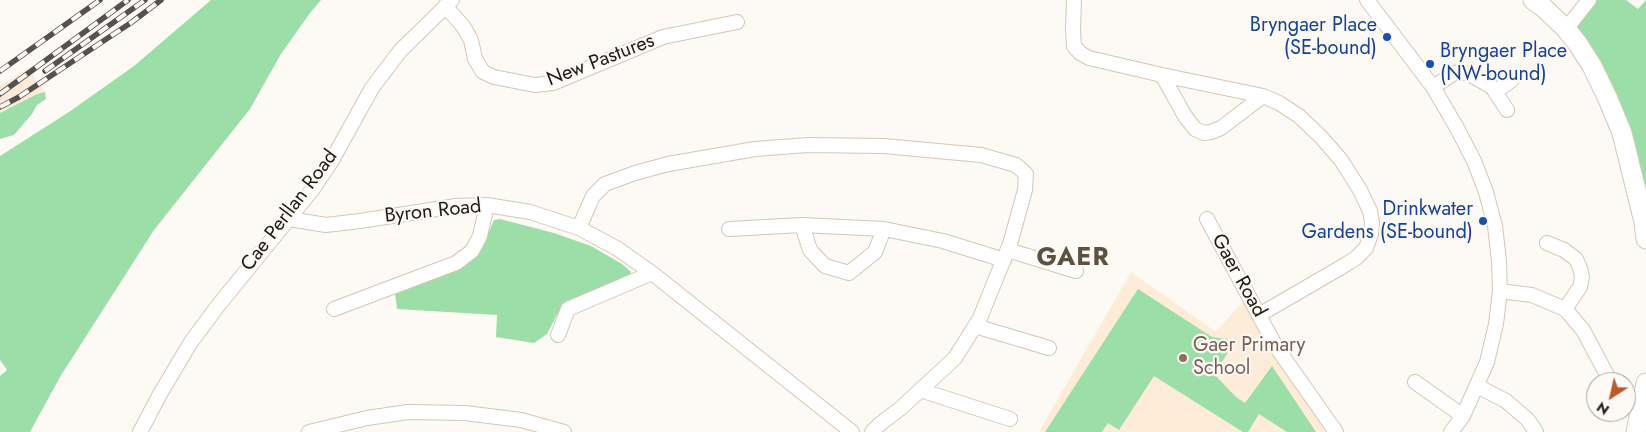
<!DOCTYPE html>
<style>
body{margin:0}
#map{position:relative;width:1646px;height:432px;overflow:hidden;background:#fdf9f5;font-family:Jost,sans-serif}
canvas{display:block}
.north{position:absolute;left:1586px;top:372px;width:50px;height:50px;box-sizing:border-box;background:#fdf9f5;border:1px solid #a5a09b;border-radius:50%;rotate:215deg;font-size:14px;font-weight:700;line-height:20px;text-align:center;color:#211b14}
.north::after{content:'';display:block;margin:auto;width:18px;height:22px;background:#be5829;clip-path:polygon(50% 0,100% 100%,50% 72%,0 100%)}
</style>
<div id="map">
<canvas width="1646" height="432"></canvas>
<div class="north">N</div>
</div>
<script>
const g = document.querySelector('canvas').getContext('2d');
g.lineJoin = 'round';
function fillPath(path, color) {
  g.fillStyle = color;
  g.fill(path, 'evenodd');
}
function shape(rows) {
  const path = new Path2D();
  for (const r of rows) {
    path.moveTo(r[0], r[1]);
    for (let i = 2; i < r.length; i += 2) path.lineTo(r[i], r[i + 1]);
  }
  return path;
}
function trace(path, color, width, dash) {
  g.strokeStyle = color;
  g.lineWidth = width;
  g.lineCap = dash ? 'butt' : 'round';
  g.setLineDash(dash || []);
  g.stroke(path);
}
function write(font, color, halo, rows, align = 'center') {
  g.font = font + ' Jost,sans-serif';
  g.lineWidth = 4.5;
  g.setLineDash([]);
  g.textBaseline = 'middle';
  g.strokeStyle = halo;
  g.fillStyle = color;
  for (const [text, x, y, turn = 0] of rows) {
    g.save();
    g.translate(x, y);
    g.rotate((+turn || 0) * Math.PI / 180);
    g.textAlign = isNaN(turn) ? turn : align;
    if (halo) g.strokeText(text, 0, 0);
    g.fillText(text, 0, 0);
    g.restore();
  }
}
const built = shape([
 [28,68,45,92,37,94,0,113,0,86],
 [1131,272,1216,332,1248,296,1336,432,1039,432]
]);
const green = shape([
 [211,0,321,0,310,13,281,54,250,109,154,230,60,377,30,432,0,432,0,376,7,370,0,360,0,156,69,112,134,66],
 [1589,0,1626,0,1638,9,1646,0,1646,239,1622,133,1566,29],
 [45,92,46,99,37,105,32,114,14,135,0,139,0,113,37,94],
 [500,219,554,233,591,246,622,264,631,272,630,276,567,301,559,311,547,334,534,343,496,337,497,315,397,309,395,292,455,271,472,260,482,248,494,220],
 [1138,289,1212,337,1236,340,1214,374,1236,397,1245,403,1272,366,1316,432,1287,432,1259,414,1248,432,1243,432,1154,376,1119,430,1108,423,1102,432,1045,432]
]);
const street = shape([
 [1074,0,1073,30,1074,46,1080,53,1089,58,1162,75,1263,96,1279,103,1299,116,1321,137,1341,160,1360,190,1370,211,1372,222,1371,234,1366,248,1356,258,1345,265,1259,315],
 [1367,0,1433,87,1457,128,1474,161,1486,192,1495,226,1499,261,1500,291,1496,324,1487,362,1463,416,1451,432],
 [445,6,463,26,471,40,475,59,483,72,494,77,535,85,553,83,663,37,737,22],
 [1566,29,1589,0],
 [1162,75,1185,116,1195,129,1204,133,1211,132,1221,128,1263,96],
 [1433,87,1453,74,1458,72,1469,74,1492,87,1507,110],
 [1495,92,1512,80],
 [289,219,326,225,360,221,456,206,487,205,530,212,579,228,618,249,652,273,852,432],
 [1207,219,1275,345,1336,432],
 [802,225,810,250,825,266,849,273,875,252,884,229],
 [579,228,593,196,605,184,635,173,668,164,755,149,808,145,884,146,981,155,1016,165,1026,174,1025,190,1010,244,980,318,955,358,901,408,880,424,872,432],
 [729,229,802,225,884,229,943,241,1004,260],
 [1547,243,1564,250,1576,259,1580,268,1582,277,1580,287,1565,309],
 [1008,250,1076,271],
 [1500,291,1532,295,1565,309,1583,330,1608,377],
 [334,309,456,263,472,251,480,236,487,205],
 [975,326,1049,348],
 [558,335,568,309,652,273],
 [1415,382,1463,416],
 [1477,386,1506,401,1528,420,1536,432],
 [920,390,1010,419],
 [140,432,160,394,191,342,217,307,312,190,331,162,372,88,400,51,452,0],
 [309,432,367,418,408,412,465,413,521,420,564,432]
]);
const secondary = shape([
 [1533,0,1544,8,1566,29,1578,44,1592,66,1608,99,1622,133,1644,222,1646,239],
 [1636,432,1646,383]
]);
const rail = shape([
 [0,71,100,0],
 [45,71,145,0],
 [0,94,128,0],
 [0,107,19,97,132,22,161,0]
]);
const markers = [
 [1387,37,5,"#1a4fb4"],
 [1430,64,5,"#1a4fb4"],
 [1483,221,5,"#1a4fb4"],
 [1183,358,5,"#8d6e63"]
];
const transitNames = [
 ["Bryngaer Place",1377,26],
 ["(SE-bound)",1377,49],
 ["Bryngaer Place",1440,52,"left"],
 ["(NW-bound)",1440,75,"left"],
 ["Drinkwater",1473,210],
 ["Gardens (SE-bound)",1473,233]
];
const streetNames = [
 ["New Pastures",601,61,-21],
 ["Cae Perllan Road",290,211,-53],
 ["Byron Road",433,212,-6],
 ["Gaer Road",1238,276,61]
];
const educationNames = [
 ["Gaer Primary",1193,346],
 ["School",1193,369]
];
const districtNames = [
 ["GAER",1073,259]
];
fillPath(built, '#feebd8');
fillPath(green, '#9cdea8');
trace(street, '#d7c6b4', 16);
trace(secondary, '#d7c6b4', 21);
trace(street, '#fff', 14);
trace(secondary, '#fff', 19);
trace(rail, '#57514b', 5.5);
trace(rail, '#fdf9f5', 4, [11]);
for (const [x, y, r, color] of markers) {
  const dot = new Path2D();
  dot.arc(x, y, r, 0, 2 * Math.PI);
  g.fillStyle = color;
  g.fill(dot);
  trace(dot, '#fdf9f5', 2);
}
write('20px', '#164399', '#fdf9f5', transitNames, 'right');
write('20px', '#211b14', '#fdf9f5', streetNames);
write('20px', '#785e54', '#fdf9f5', educationNames, 'left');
g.letterSpacing = '1px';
write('bold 25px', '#5f5141', '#fdf9f5', districtNames);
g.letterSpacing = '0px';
</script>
